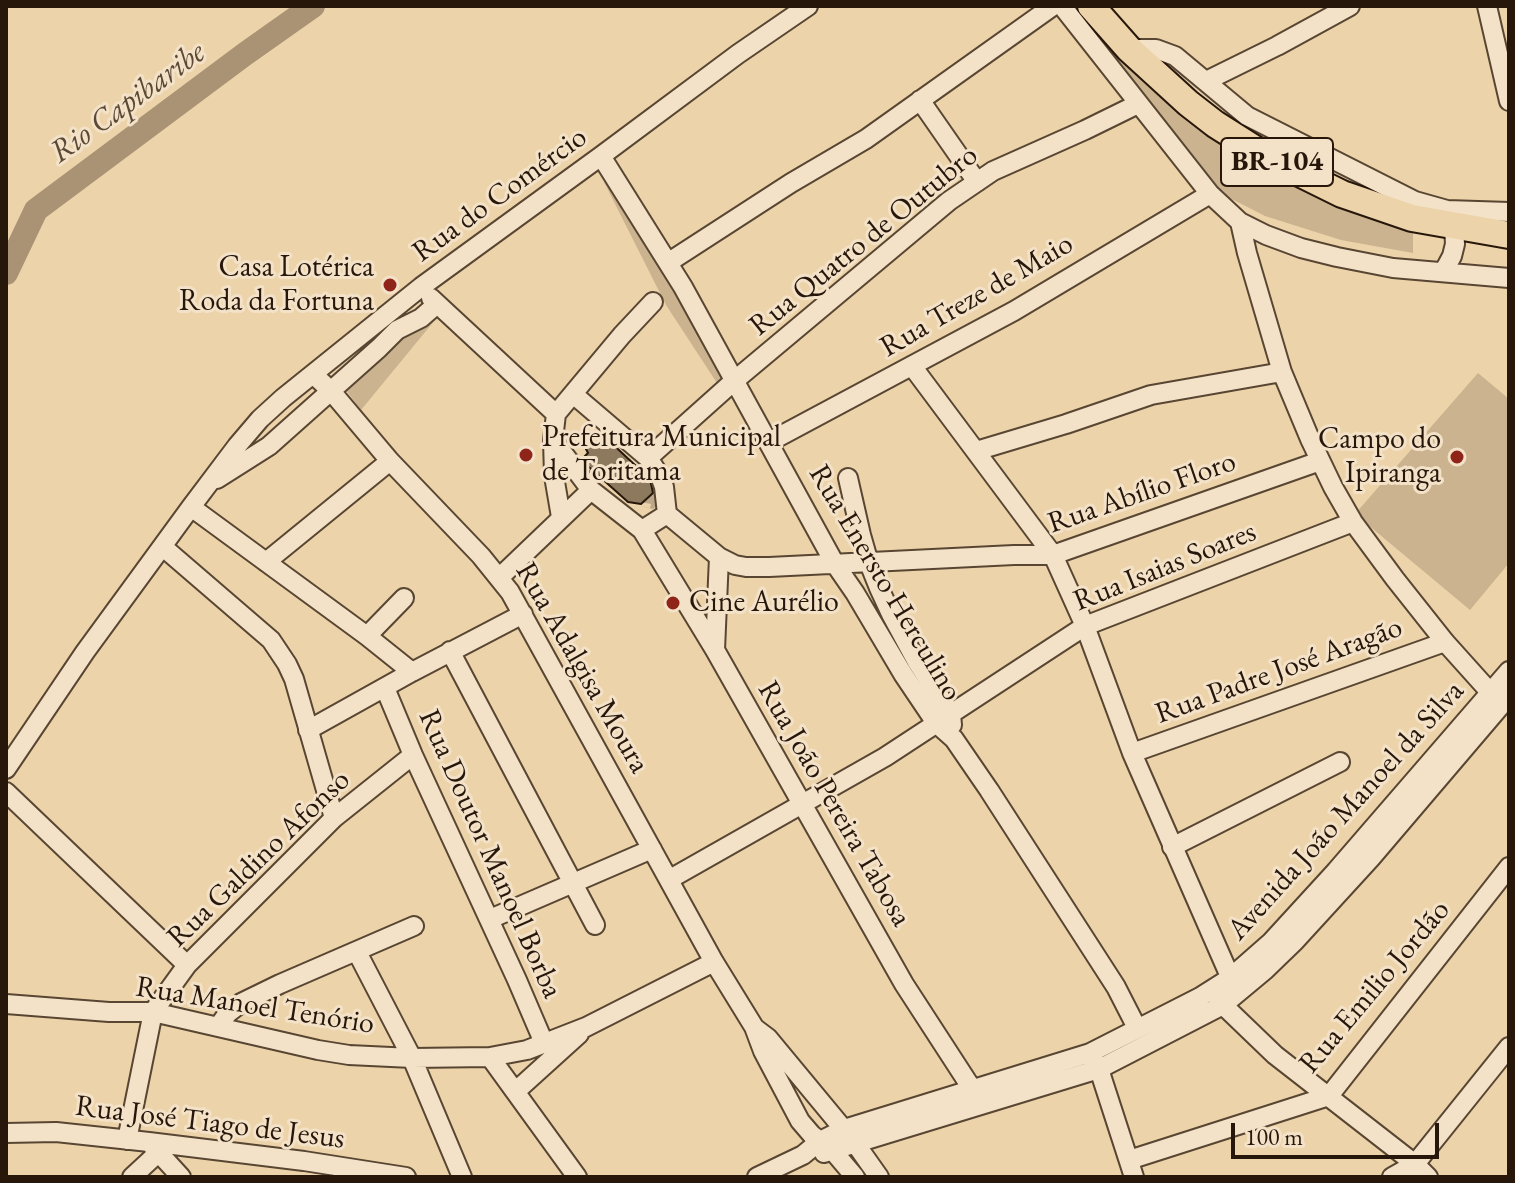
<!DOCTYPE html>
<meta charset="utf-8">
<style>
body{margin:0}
#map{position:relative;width:1515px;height:1183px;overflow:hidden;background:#ecd3aa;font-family:"EB Garamond",serif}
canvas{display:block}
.frame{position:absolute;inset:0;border:8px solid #27170b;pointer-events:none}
.scale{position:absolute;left:1231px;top:1123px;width:208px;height:36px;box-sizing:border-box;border:4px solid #27170b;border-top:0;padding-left:10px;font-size:24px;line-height:28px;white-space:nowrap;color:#27170b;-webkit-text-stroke:6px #f3e2c8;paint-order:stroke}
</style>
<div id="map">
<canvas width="1515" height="1183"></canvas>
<div class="frame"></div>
<div class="scale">100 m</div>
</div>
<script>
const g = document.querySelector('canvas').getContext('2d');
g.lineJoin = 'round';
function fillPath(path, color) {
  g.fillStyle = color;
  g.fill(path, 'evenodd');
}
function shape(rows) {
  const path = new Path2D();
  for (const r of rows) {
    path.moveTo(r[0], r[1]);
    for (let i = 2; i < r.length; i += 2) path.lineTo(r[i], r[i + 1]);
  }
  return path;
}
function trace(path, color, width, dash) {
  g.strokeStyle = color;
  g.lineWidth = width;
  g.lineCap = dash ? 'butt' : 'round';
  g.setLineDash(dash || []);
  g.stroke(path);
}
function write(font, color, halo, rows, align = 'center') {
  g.font = font + ' "EB Garamond",serif';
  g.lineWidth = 6;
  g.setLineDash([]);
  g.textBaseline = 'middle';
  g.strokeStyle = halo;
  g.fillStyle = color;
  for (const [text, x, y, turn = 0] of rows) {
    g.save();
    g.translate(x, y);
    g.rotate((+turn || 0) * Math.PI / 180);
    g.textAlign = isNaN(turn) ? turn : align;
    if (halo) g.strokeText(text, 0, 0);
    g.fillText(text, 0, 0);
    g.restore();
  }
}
const green = shape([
 [1071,6,1079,6,1198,122,1413,227,1413,253,1341,240,1265,216,1218,192,1200,164,1120,68],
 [617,174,734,365,717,383,666,305,604,182],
 [419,306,435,320,361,410,336,377],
 [1478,373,1509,399,1509,563,1470,610,1355,514]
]);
const shadow = shape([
 [606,440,617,447,660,488,664,499,653,509,639,506,650,508,651,504,629,500]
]);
const river = shape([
 [6,273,36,210,245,54,313,6]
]);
const building = shape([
 [606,438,650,479,653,493,641,504,628,502,581,460,588,453,585,447,589,440,598,444,606,438]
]);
const minor = shape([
 [1062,6,1210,194,1240,222,1266,235,1301,248,1337,257,1393,268,1509,278],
 [1487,6,1509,101],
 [1129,49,1156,49,1175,56,1247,116,1415,201,1447,210,1454,227,1455,244,1452,256,1444,271],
 [1206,81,1277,46,1350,6],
 [920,100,977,182],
 [601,156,683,287,835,564,855,593,903,674,936,723,954,739,989,790,1116,987,1137,1028],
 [1447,210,1509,212],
 [1240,222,1247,253,1282,372,1310,439,1333,487,1353,522,1395,579,1445,642,1498,701],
 [669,262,791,183,866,139,1053,6],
 [431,298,556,414],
 [912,366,1053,555,1085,626,1132,753,1235,988],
 [313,374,331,391,390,461,481,556,510,592,714,962,754,1027,763,1051,800,1121,812,1135,833,1151,855,1177],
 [573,394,648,458,660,476,664,487,667,514,719,557,735,565,746,567,769,567,1014,555,1053,555,1320,461],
 [553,440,591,490,642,530,667,514],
 [769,442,1014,311,1210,194],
 [976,451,1066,424,1151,395,1282,372],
 [648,458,734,381,949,201,993,171,1085,130,1138,104],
 [848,478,861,535,869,563,879,588,891,614,917,662,951,714,952,725],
 [217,479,269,446,379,348,397,330,421,318,437,304],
 [191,507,367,636,412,672],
 [561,517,554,476,553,440,556,414,622,335,653,302],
 [642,530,715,650,904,984,978,1098],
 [163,547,271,640,287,664,294,679,334,818],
 [266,562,390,461],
 [500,577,591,490],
 [367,636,404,598],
 [715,650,719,557],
 [450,651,595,925],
 [385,688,413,755,517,980,544,1043],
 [308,730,412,672,523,614],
 [1132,753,1445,642],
 [6,769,85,652,191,507,237,446,260,419,283,398,421,287,601,156,738,54,808,6],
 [6,792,187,965],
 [1172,847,1340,762],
 [670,879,885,757,1085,626,1353,522],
 [490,919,652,849],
 [357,952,412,1058,462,1177],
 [1218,998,1223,1005,1275,1055,1415,1164,1428,1177],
 [6,1004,109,1012,153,1012,318,1050,349,1055,412,1058,490,1057,527,1050,586,1027,714,962],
 [218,1027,228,1013,241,1003,280,984,414,926],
 [756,1029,768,1038,855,1143,879,1177],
 [490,1057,577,1177],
 [1093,1059,1099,1069,1134,1177],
 [516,1091,579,1034],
 [6,1133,56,1132,149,1142,304,1161,406,1177],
 [127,1140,153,1012,187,965,334,818,413,755],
 [149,1142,181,1177],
 [824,1153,1099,1069,1223,1005,1265,970,1295,941,1371,858,1509,696],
 [1129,1160,1329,1096,1509,867],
 [132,1177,159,1152],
 [757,1177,803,1155,820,1141,844,1129,1090,1053,1200,997,1230,978,1271,942,1336,871,1509,671],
 [1392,1177,1415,1164,1509,1047]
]);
const highway = shape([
 [1091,6,1129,49,1188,103,1215,124,1267,157,1342,194,1412,218,1509,235]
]);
const markers = [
 [390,285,8,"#8f2418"],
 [526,455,8,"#8f2418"],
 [1457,457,8,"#8f2418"],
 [673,603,8,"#8f2418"]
];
const shields = [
 [1277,162,112]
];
const shieldNames = [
 ["BR-104",1277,162]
];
const streetNames = [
 ["Rua do Comércio",500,195,-36],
 ["Rua Quatro de Outubro",864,241,-39],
 ["Rua Treze de Maio",977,296,-30],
 ["Rua Abílio Floro",1142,493,-19],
 ["Rua Isaias Soares",1165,567,-22],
 ["Rua Enersto Herculino",885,583,59],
 ["Rua Adalgisa Moura",582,668,60],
 ["Rua Padre José Aragão",1279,671,-20],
 ["Rua João Pereira Tabosa",834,804,60],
 ["Avenida João Manoel da Silva",1346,811,-48],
 ["Rua Doutor Manoel Borba",490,854,66],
 ["Rua Galdino Afonso",259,859,-44],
 ["Rua Emilio Jordão",1375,987,-50],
 ["Rua Manoel Tenório",255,1006,9],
 ["Rua José Tiago de Jesus",210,1123,7]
];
const poiNames = [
 ["Casa Lotérica",374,268],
 ["Roda da Fortuna",374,302],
 ["Prefeitura Municipal",542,438,"left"],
 ["de Toritama",542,472,"left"],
 ["Campo do",1441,440],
 ["Ipiranga",1441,474],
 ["Cine Aurélio",689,603,"left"]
];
const waterNames = [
 ["Rio Capibaribe",128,103,-36]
];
fillPath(green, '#cbb38f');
fillPath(shadow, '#0003');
trace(river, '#a99374', 24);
fillPath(building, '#8d795e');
trace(building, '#27170b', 2);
trace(minor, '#584633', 22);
trace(highway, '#27170b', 30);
trace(minor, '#f3e2c8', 18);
trace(highway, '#ecd3aa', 26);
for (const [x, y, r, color] of markers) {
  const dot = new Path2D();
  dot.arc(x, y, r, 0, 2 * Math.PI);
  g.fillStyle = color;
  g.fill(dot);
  trace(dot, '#f3e2c8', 3);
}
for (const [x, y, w] of shields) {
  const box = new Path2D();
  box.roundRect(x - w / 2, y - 24, w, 48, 6);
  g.fillStyle = '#f3e2c8';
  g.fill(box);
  trace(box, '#27170b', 2);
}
write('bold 28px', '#27170b', null, shieldNames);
write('30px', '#27170b', '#f3e2c8', streetNames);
write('30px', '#27170b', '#f3e2c8', poiNames, 'right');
write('italic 32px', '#5b4935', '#f3e2c8', waterNames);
</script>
